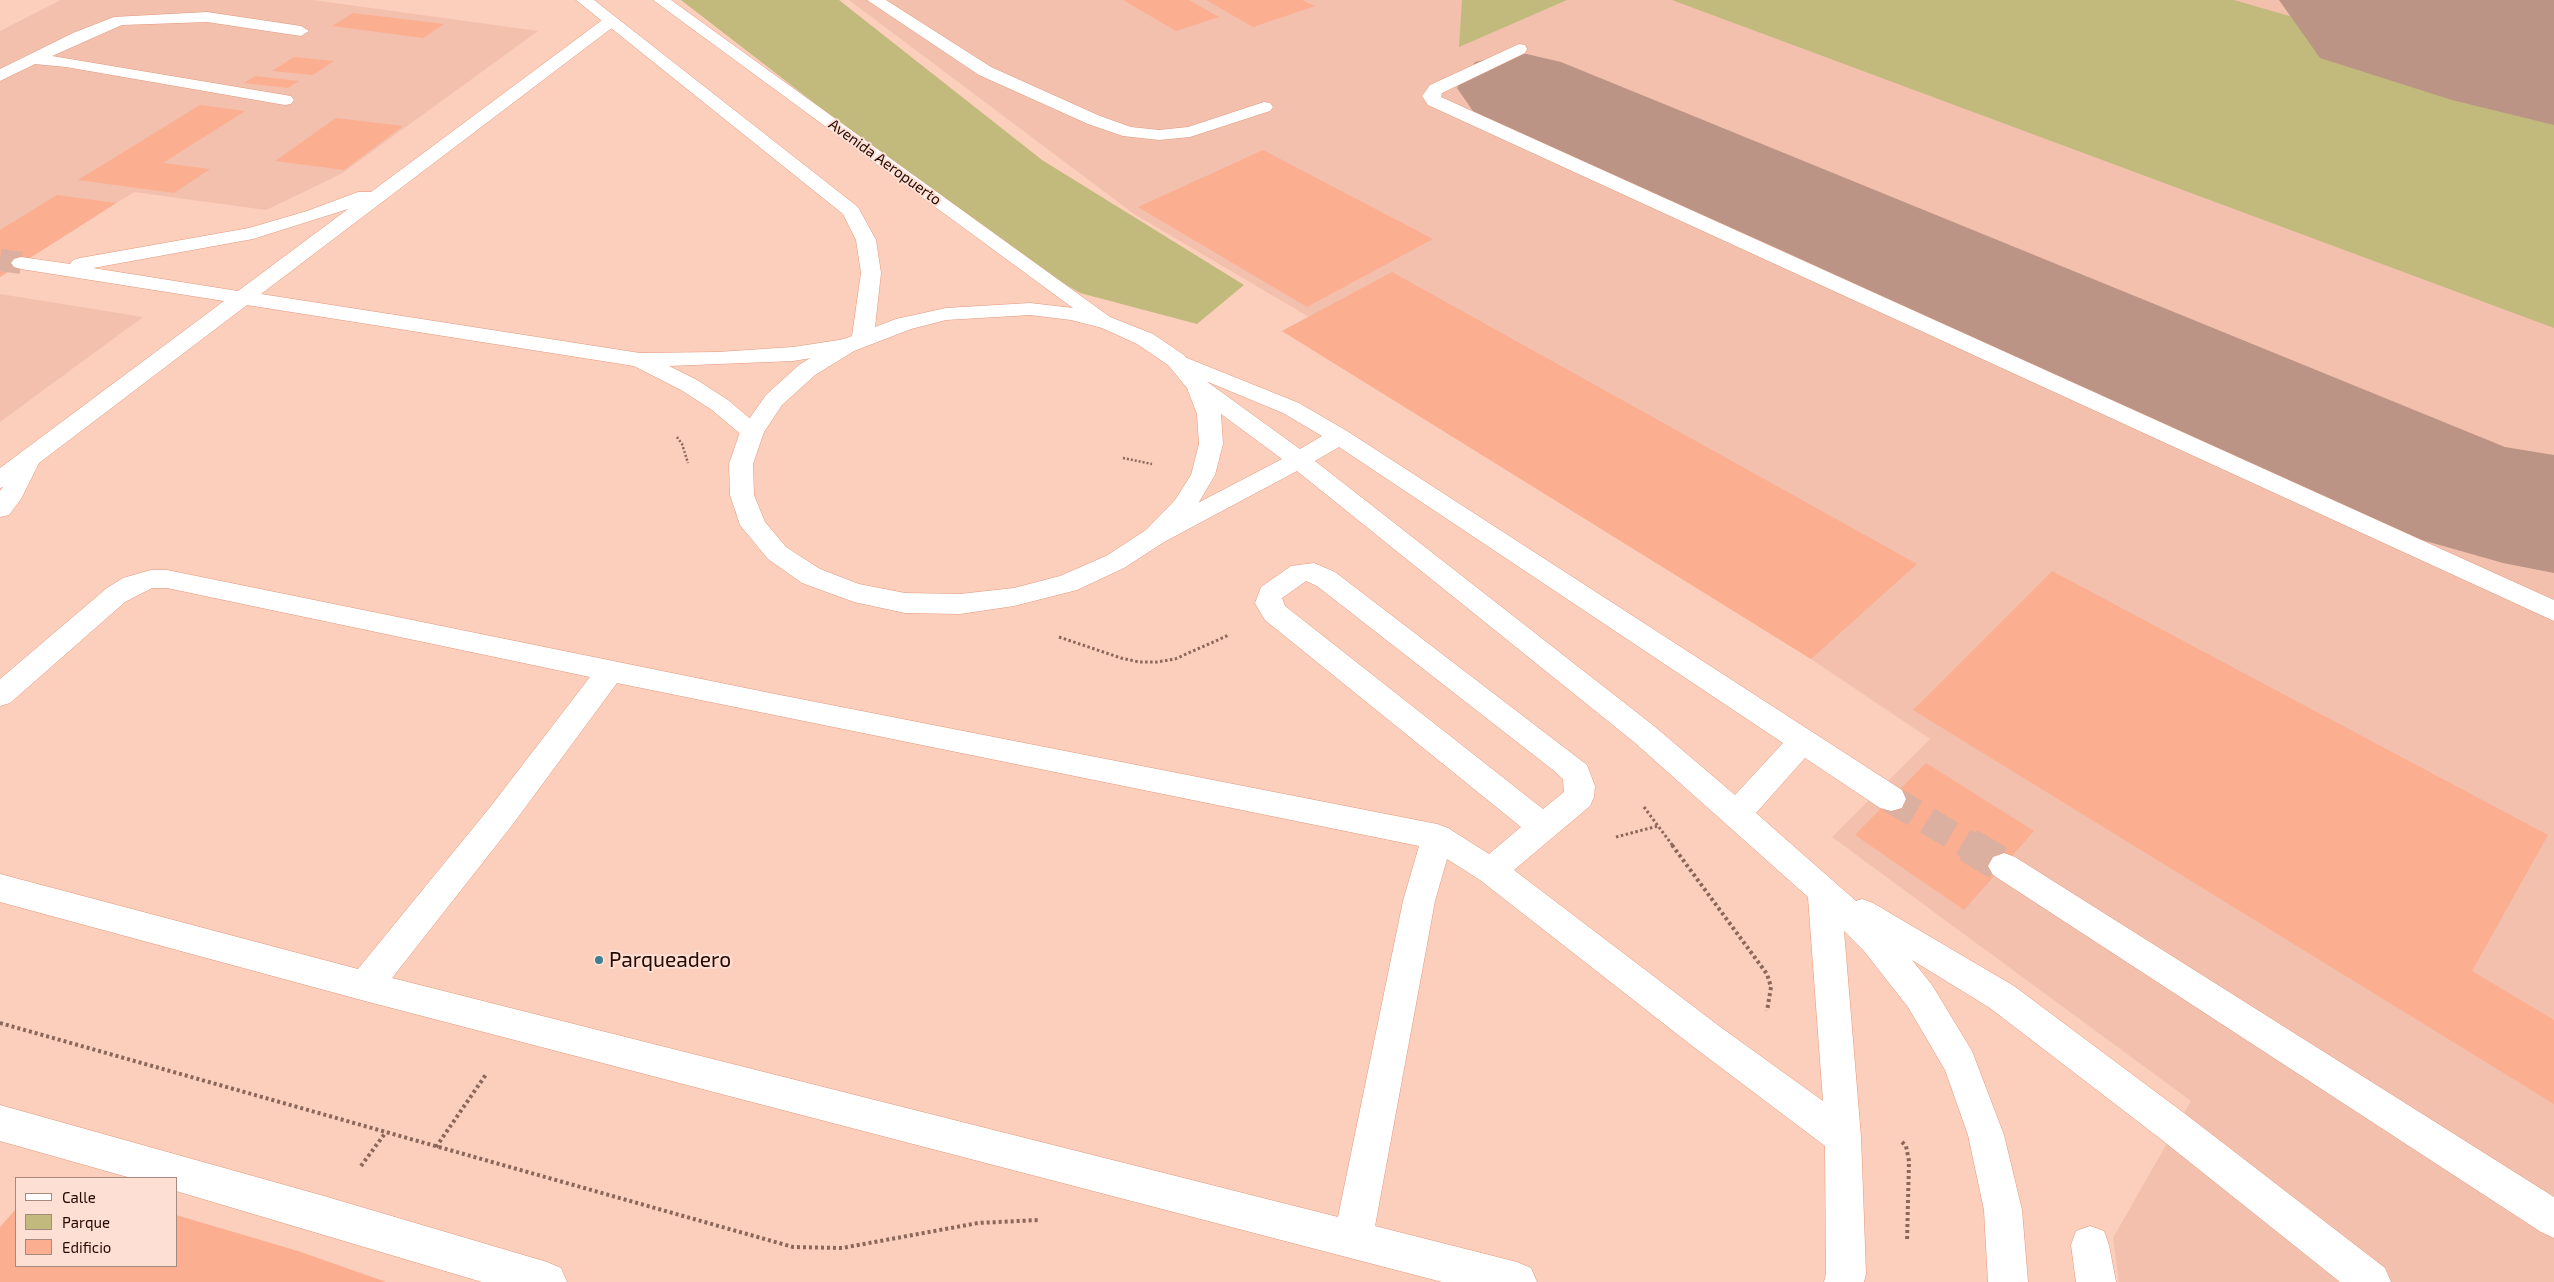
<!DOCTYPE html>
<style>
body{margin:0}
#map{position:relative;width:2554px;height:1282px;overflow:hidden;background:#fccebc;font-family:"Exo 2",sans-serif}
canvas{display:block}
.legend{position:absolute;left:15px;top:1177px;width:162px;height:90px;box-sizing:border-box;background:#fedfd3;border:1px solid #a6897f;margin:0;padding:6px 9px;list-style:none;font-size:15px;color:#230902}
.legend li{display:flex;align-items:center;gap:10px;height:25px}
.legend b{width:25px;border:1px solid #a6897f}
</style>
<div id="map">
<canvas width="2554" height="1282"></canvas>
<ul class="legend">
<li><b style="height:6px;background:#fff"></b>Calle</li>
<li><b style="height:14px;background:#c1ba7c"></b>Parque</li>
<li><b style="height:14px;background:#fbae90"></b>Edificio</li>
</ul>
</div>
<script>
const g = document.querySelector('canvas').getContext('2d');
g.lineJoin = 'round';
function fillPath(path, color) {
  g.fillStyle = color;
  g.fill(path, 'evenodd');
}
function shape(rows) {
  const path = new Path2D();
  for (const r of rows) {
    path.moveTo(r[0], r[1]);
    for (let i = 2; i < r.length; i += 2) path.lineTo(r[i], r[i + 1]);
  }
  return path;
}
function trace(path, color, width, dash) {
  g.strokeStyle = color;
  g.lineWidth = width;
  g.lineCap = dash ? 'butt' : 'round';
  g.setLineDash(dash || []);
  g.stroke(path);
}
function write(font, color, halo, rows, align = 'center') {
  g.font = font + ' "Exo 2",sans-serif';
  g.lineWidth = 4;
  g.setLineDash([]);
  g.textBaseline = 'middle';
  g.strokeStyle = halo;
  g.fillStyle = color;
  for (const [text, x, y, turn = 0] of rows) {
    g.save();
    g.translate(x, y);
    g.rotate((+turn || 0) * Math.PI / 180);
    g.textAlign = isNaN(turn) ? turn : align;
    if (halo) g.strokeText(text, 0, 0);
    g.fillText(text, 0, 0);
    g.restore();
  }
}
const built = shape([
 [61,0,313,0,538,31,341,174,266,210,134,192,0,277,0,31],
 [849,0,2554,0,2554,1282,2119,1282,2113,1238,2191,1101,1832,837,1930,739,1811,659,1282,331,1309,317,1134,214],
 [0,294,143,317,0,422]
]);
const green = shape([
 [681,0,839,0,1042,160,1244,285,1197,324,1080,293,993,241],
 [1462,0,1567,0,1459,47],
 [1672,0,2234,0,2477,70,2554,108,2554,328]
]);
const taxiway = shape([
 [1518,52,1561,62,2505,447,2554,455,2554,573,2503,563,2394,532,1781,250,1475,114,1457,88,1475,62,1518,52]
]);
const runway = shape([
 [2279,0,2554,0,2554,125,2452,100,2320,58,2279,0]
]);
const building = shape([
 [1123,0,1189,0,1219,17,1176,31],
 [1206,0,1302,0,1315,6,1253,27],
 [353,13,444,24,423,38,332,26],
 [294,57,334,61,313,75,272,71],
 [255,76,299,81,288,88,244,83],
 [200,105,245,111,163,163,210,169,174,193,78,180],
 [336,118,403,126,344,170,275,161],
 [1263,150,1433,239,1307,307,1138,207],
 [57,195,116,203,0,277,0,230],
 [1392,272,1917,564,1811,659,1282,331],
 [2052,571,2548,835,2472,971,2554,1020,2554,1104,1913,710],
 [1926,763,2034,831,1964,910,1855,835],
 [16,1209,16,1266,176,1266,176,1215,298,1251,386,1282,0,1282,0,1227]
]);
const minorTunnelFar2 = shape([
 [0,260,21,263]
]);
const minorTunnelFar1 = shape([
 [1891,799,1970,846]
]);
const minorTunnel = shape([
 [1968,845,2004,866]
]);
const pathFar2 = shape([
 [677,437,682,444,688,463],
 [1123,458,1152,464]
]);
const pathFar1 = shape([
 [1059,637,1121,658,1139,662,1157,662,1175,659,1229,635],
 [1644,807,1673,846],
 [1616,837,1658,826]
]);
const path = shape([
 [1672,845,1767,974,1771,987,1767,1011],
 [0,1023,793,1247,842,1248,978,1223,1039,1220],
 [1902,1142,1906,1146,1909,1161,1907,1242],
 [436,1147,487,1073],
 [361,1166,386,1132]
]);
const minor = shape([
 [867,0,886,0,991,67,1100,116,1131,127,1159,130,1188,127,1264,102,1270,103,1273,107,1270,111,1190,137,1159,140,1123,136,1088,124,979,75,867,0],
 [207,12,301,26,309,31,301,36,207,22,122,25,52,56,285,95,291,96,294,100,291,104,285,105,66,67,35,64,0,81,0,69,73,33,114,17,207,12],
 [611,16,619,21,617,24,261,294,640,353,718,352,793,347,846,339,854,341,857,346,854,351,793,361,669,366,697,380,728,400,760,427,764,432,760,437,752,439,744,437,712,410,681,390,634,366,247,305,39,463,21,499,9,515,0,517,0,491,3,487,0,488,0,468,224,301,21,269,14,267,11,263,14,259,21,257,70,264,73,260,80,258,249,228,307,211,358,192,371,192,605,18,611,16],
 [348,209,238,291,93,268,253,239,348,209],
 [1519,44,1525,45,1527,49,1525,53,1442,93,1441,97,2554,600,2554,621,1428,105,1422,96,1430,85,1519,44],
 [1187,358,1299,403,1347,431,1902,790,1906,799,1902,808,1891,811,1880,808,1805,758,1756,813,1856,901,1862,899,1873,903,2014,986,2188,1116,2385,1268,2391,1282,2340,1282,2162,1140,1990,1008,1912,960,1932,985,1972,1051,2004,1135,2022,1210,2028,1282,1988,1282,1984,1210,1968,1135,1945,1070,1908,1007,1864,951,1844,931,1861,1137,1866,1274,1864,1282,1824,1282,1826,1274,1825,1146,1695,1048,1480,880,1447,859,1435,901,1375,1226,1517,1262,1531,1268,1537,1282,1442,1282,365,1001,0,902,0,874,358,969,491,806,590,677,167,588,152,588,125,602,10,703,0,706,0,679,107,588,123,578,151,570,167,570,775,694,1437,824,1448,828,1489,854,1521,827,1265,620,1259,610,1255,603,1261,587,1291,566,1314,563,1335,572,1587,765,1595,786,1594,797,1590,806,1514,870,1719,1026,1823,1101,1808,897,1634,742,1297,471,1164,542,1155,545,1146,542,1142,536,1146,530,1282,459,1190,391,1187,386,1190,381,1198,379,1206,381,1300,449,1322,436,1283,413,1179,370,1176,365,1179,360,1187,358],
 [1339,447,1783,743,1735,795,1654,726,1315,461,1339,447],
 [1306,581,1317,586,1553,770,1563,779,1564,792,1543,809,1285,606,1282,598,1306,581],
 [617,683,1419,846,1403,901,1338,1217,392,978,513,824,617,683],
 [2004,853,2015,857,2554,1197,2554,1238,2541,1232,1993,875,1988,866,1993,857,2004,853],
 [0,1105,324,1196,547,1262,561,1268,567,1282,482,1282,176,1191,176,1178,131,1178,0,1141,0,1105],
 [2090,1226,2104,1231,2109,1245,2116,1282,2076,1282,2071,1245,2076,1231,2090,1226]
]);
const major = shape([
 [576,0,594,0,858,207,876,240,881,273,875,327,896,319,946,308,1030,303,1073,308,653,0,671,0,1110,317,1153,334,1184,355,1209,386,1221,414,1223,444,1215,475,1193,512,1164,542,1124,568,1077,590,1014,606,960,614,905,613,854,602,802,583,768,559,740,525,730,495,729,464,740,432,766,395,799,365,838,341,852,336,861,273,856,240,843,214,576,0],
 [1030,315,1071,320,1102,328,1137,344,1168,365,1187,388,1197,414,1199,444,1191,475,1175,500,1146,530,1106,556,1060,576,1014,588,960,594,905,593,859,584,820,569,786,547,765,522,754,495,753,464,764,432,782,405,815,375,854,351,911,329,946,320,1030,315]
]);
const markers = [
 [599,960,5,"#3e7d92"]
];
const farStreetnames = [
 ["Avenida Aeropuerto",885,162,36]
];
const nearPoinames = [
 ["Parqueadero",609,960]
];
fillPath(built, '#f3c0ae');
fillPath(green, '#c1ba7c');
fillPath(taxiway, '#bc9486');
fillPath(runway, '#bc9486');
fillPath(building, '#fbae90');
trace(minorTunnelFar2, '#dbb0a0', 22, [22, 11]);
trace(minorTunnelFar1, '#dbb0a0', 28, [28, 14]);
trace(minorTunnel, '#dbb0a0', 35, [35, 18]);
trace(minor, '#e2997d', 1);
trace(major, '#e2997d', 1);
trace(pathFar2, '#8b675b', 2.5, [2, 2]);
trace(pathFar1, '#8b675b', 3, [2.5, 2.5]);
trace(path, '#8b675b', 4, [3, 3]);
fillPath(minor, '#fff');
fillPath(major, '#fff');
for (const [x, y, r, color] of markers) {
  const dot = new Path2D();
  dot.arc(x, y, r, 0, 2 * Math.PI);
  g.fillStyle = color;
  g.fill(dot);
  trace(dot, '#fedfd3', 2);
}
write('15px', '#230902', '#fedfd3', farStreetnames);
write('21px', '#230902', '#fedfd3', nearPoinames, 'left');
</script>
